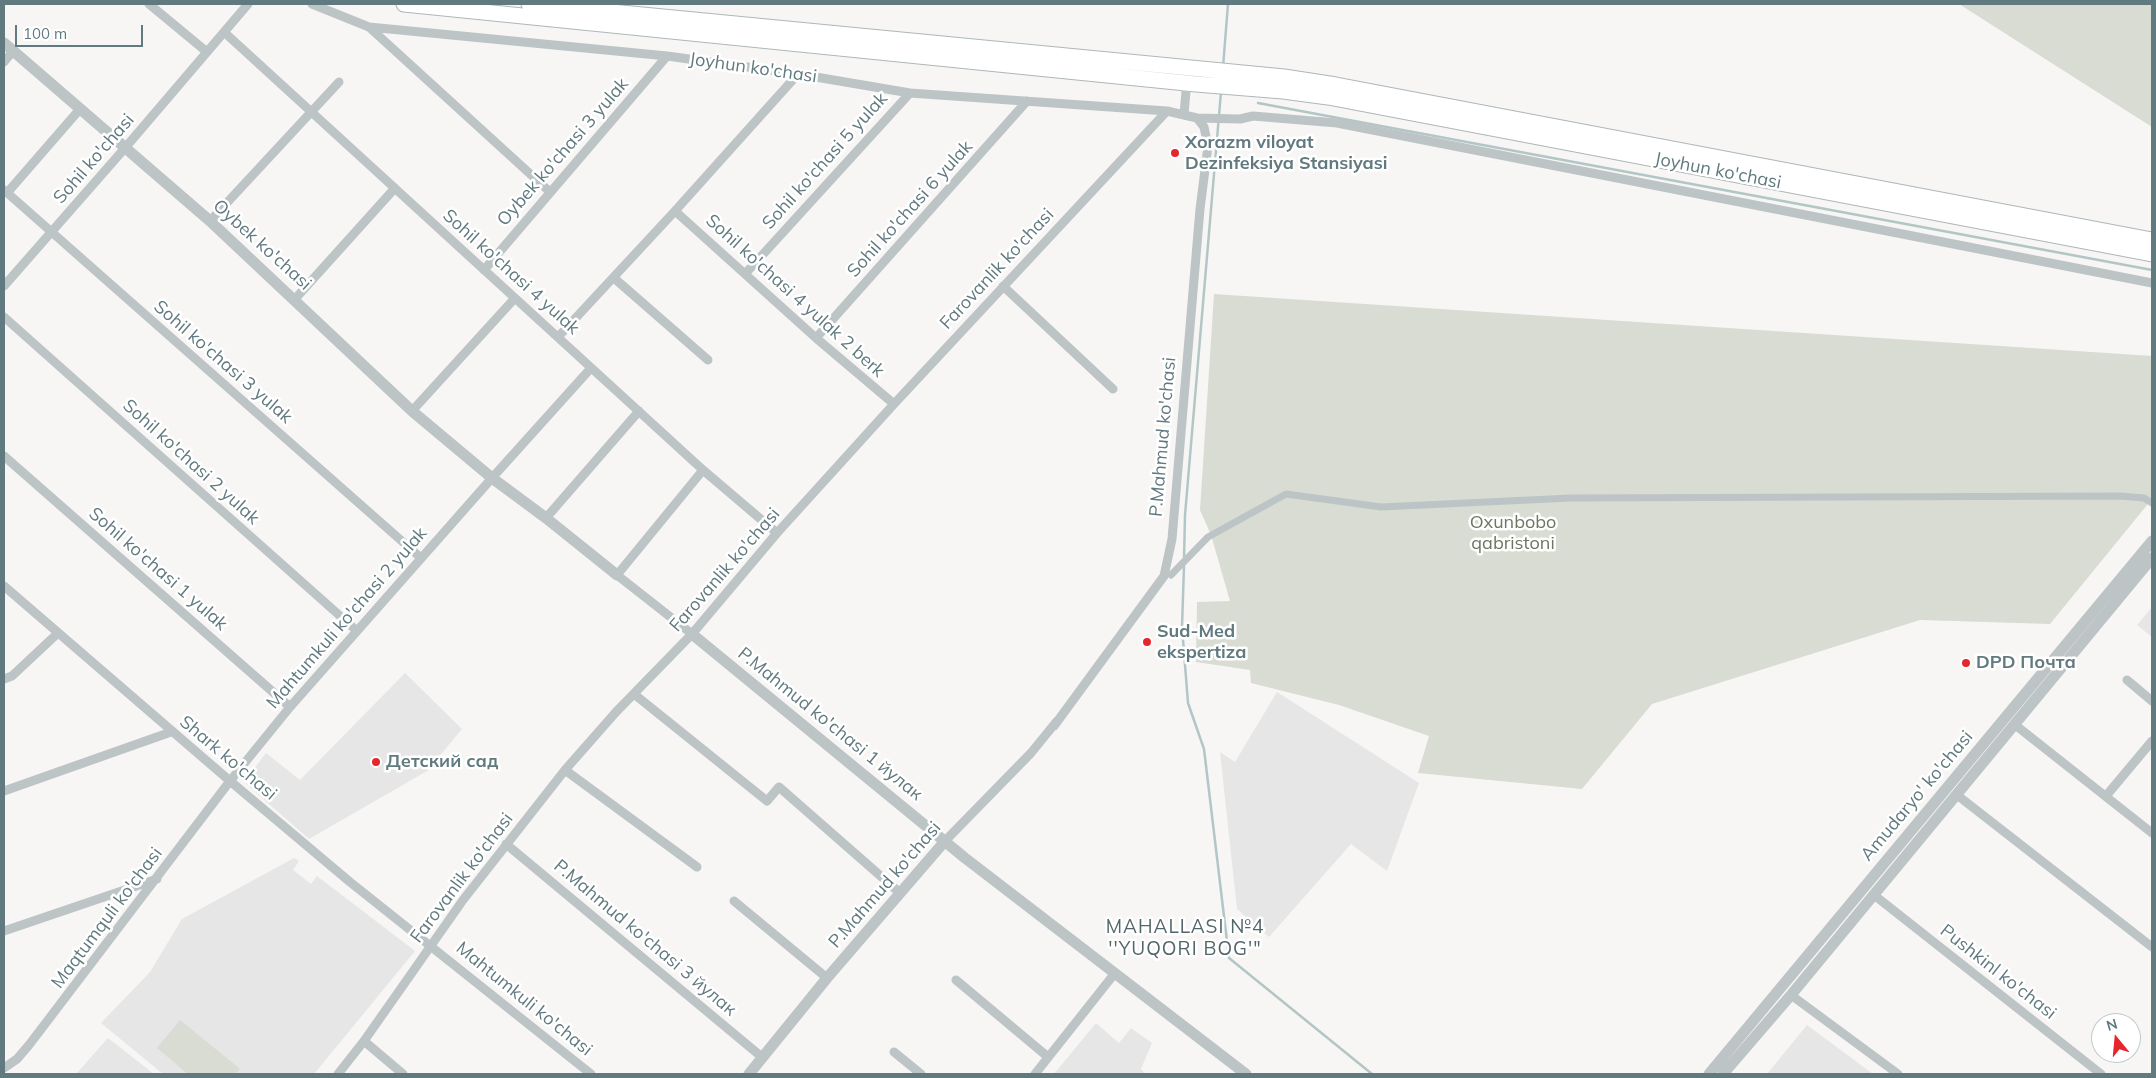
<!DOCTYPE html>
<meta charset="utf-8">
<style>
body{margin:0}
#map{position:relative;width:2156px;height:1078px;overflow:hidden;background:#f7f6f4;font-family:Mulish,sans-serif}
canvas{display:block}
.frame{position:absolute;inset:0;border:5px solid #617a7f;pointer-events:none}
.north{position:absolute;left:2091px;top:1013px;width:50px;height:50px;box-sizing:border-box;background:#fff;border:1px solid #c0cacc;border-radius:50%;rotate:343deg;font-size:14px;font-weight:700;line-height:20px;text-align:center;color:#617a7f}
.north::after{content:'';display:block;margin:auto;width:18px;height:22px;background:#e6252d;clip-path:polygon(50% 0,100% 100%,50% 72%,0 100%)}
.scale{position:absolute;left:15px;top:25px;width:128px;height:22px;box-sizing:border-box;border:2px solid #617a7f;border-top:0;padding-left:6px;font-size:15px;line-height:18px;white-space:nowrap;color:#617a7f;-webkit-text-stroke:4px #fff;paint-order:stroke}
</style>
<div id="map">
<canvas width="2156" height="1078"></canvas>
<div class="frame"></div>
<div class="north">N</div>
<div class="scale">100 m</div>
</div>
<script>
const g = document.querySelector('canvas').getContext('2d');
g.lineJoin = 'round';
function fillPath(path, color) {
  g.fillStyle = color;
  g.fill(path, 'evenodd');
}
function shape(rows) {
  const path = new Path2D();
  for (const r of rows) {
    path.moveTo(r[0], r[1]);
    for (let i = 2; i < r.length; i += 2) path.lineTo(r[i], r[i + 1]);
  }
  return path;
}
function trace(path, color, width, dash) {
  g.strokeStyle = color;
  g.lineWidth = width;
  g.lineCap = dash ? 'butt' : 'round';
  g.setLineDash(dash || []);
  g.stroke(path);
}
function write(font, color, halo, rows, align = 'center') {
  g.font = font + ' Mulish,sans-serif';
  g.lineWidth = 5;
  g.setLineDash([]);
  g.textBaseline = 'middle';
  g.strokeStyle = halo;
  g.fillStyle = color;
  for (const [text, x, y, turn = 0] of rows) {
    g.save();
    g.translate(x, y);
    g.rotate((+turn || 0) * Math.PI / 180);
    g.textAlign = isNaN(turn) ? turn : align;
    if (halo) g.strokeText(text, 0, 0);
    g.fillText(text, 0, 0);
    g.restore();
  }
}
const built = shape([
 [2152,607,2152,637,2137,625],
 [405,673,462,729,427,771,309,839,244,782,266,753,300,780],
 [1277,692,1419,783,1387,871,1351,844,1269,937,1237,909,1220,752,1235,762],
 [294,858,299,861,293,870,311,884,317,876,415,951,314,1074,163,1074,101,1023,150,972,182,919],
 [1096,1023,1119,1043,1131,1028,1152,1043,1141,1069,1146,1074,1054,1074],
 [1807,1025,1873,1074,1767,1074],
 [108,1038,154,1074,76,1074]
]);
const green = shape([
 [1959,4,2152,4,2152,127],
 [1214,294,2152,356,2152,499,2050,624,1920,620,1652,704,1582,789,1418,773,1429,736,1339,705,1251,683,1250,670,1196,662,1197,602,1230,601,1211,535,1200,510],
 [180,1020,240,1069,235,1074,188,1074,157,1048]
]);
const stream = shape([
 [1223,67,1228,4],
 [1258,103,2152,270],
 [1184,560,1185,515,1221,92],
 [1184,566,1182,627,1188,703,1204,749,1229,958,1372,1074]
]);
const pedestrian = shape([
 [1171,575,1208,537,1286,494,1381,507,1571,498,2120,496,2144,498,2152,503]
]);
const minor = shape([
 [149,4,207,52],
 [312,4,369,27,667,56,798,74,910,93,1167,111,1197,118,1240,119,1253,116,1337,123,2152,283],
 [369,27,550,192],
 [224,32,703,470,777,533],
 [4,62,13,51],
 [1184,114,1187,80],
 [4,190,421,558],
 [7,193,80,109],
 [675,211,816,338,894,404],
 [210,221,339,82],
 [484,270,667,56],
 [745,274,910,93],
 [614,278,708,360],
 [4,286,125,148,248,4],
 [1003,286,1113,389],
 [295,299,395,188],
 [4,317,357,631],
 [558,337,675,211,798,74],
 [816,338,1027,101],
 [412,411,515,298],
 [4,456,290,707],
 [546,518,639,411],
 [4,586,230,781,350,882,591,1074],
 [692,634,617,575,703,470],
 [4,679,12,676,58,633],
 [2127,680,2152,701],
 [634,694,767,801,779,787,900,893],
 [2014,724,2152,833],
 [1054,726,1164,576,1172,539,1200,209,1208,146,1204,127,1197,118],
 [565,770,697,867],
 [4,791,171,732],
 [1957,795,2152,947],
 [2106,796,2152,741],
 [945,841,1031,753,1057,721],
 [506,844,763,1058],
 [1874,895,2101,1074],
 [734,901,827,978],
 [4,931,157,879],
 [956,980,1048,1057],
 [1791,995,1898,1074],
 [364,1041,403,1074],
 [894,1052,921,1074],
 [4,1068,17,1059,29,1045,230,781,290,707,492,478,591,368],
 [338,1074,364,1041,463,900,565,770,616,712,692,634,777,533,894,404,1167,111],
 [1035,1074,1115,973]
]);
const tertiary = shape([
 [4,43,210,221,412,411,492,478,546,518,617,575],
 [692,634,965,858,1246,1074],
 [749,1074,827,978,945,841],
 [1709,1074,2152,541],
 [1723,1074,1791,995,2152,558]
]);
const primary = shape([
 [404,4,1196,84,1283,91,1328,97,2152,254],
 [529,4,1284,77,1336,85,2152,240]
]);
const markers = [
 [1175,153,5,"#e6252d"],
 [1147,642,5,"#e6252d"],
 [1966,663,5,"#e6252d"],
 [376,762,5,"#e6252d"]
];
const streetNames = [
 ["Joyhun ko'chasi",753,68,8],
 ["Oybek ko'chasi 3 yulak",563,152,-49],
 ["Sohil ko'chasi",94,159,-49],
 ["Sohil ko'chasi 5 yulak",825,161,-48],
 ["Joyhun ko'chasi",1718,171,11],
 ["Sohil ko'chasi 6 yulak",910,209,-48],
 ["Oybek ko'chasi",262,245,42],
 ["Farovanlik ko'chasi",997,269,-47],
 ["Sohil ko'chasi 4 yulak",511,272,42],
 ["Sohil ko'chasi 4 yulak 2 berk",795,296,42],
 ["Sohil ko'chasi 3 yulak",223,362,41],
 ["P.Mahmud ko'chasi",1163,437,-85],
 ["Sohil ko'chasi 2 yulak",191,462,42],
 ["Sohil ko'chasi 1 yulak",158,569,41],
 ["Farovanlik ko'chasi",725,570,-49],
 ["Mahtumkuli ko'chasi 2 yulak",347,618,-49],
 ["P.Mahmud ko'chasi 1 йулак",830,724,39],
 ["Shark ko'chasi",228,758,40],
 ["Amudaryo' ko'chasi",1917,796,-50],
 ["Farovanlik ko'chasi",462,878,-53],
 ["P.Mahmud ko'chasi",885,885,-49],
 ["Maqtumquli ko'chasi",107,918,-53],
 ["P.Mahmud ko'chasi 3 йулак",645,938,40],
 ["Pushkinl ko'chasi",1998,972,38],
 ["Mahtumkuli ko'chasi",524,999,39]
];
const poiNames = [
 ["Xorazm viloyat",1185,143],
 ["Dezinfeksiya Stansiyasi",1185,164],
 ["Sud-Med",1157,632],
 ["ekspertiza",1157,653],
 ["DPD Почта",1976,663],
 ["Детский сад",386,762]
];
const parkNames = [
 ["Oxunbobo",1513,523],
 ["qabristoni",1513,544]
];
const neighbourhoodNames = [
 ["MAHALLASI №4",1185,927],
 ["''YUQORI BOG'\"",1185,949]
];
fillPath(built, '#e5e6e5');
fillPath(green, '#d8dcd3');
trace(stream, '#b3c6c6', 2.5);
trace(primary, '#aeb7b9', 17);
trace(pedestrian, '#bdc4c6', 7);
trace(minor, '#bdc4c6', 9);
trace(tertiary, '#bdc4c6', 11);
trace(primary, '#fff', 15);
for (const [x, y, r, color] of markers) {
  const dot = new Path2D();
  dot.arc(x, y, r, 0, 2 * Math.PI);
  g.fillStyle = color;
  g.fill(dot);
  trace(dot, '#fff', 2);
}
write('18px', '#617a7f', '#fff', streetNames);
write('bold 18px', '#617a7f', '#fff', poiNames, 'left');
write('18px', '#6b7760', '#fff', parkNames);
g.letterSpacing = '1px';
write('19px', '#53666a', '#fff', neighbourhoodNames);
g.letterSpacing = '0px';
</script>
